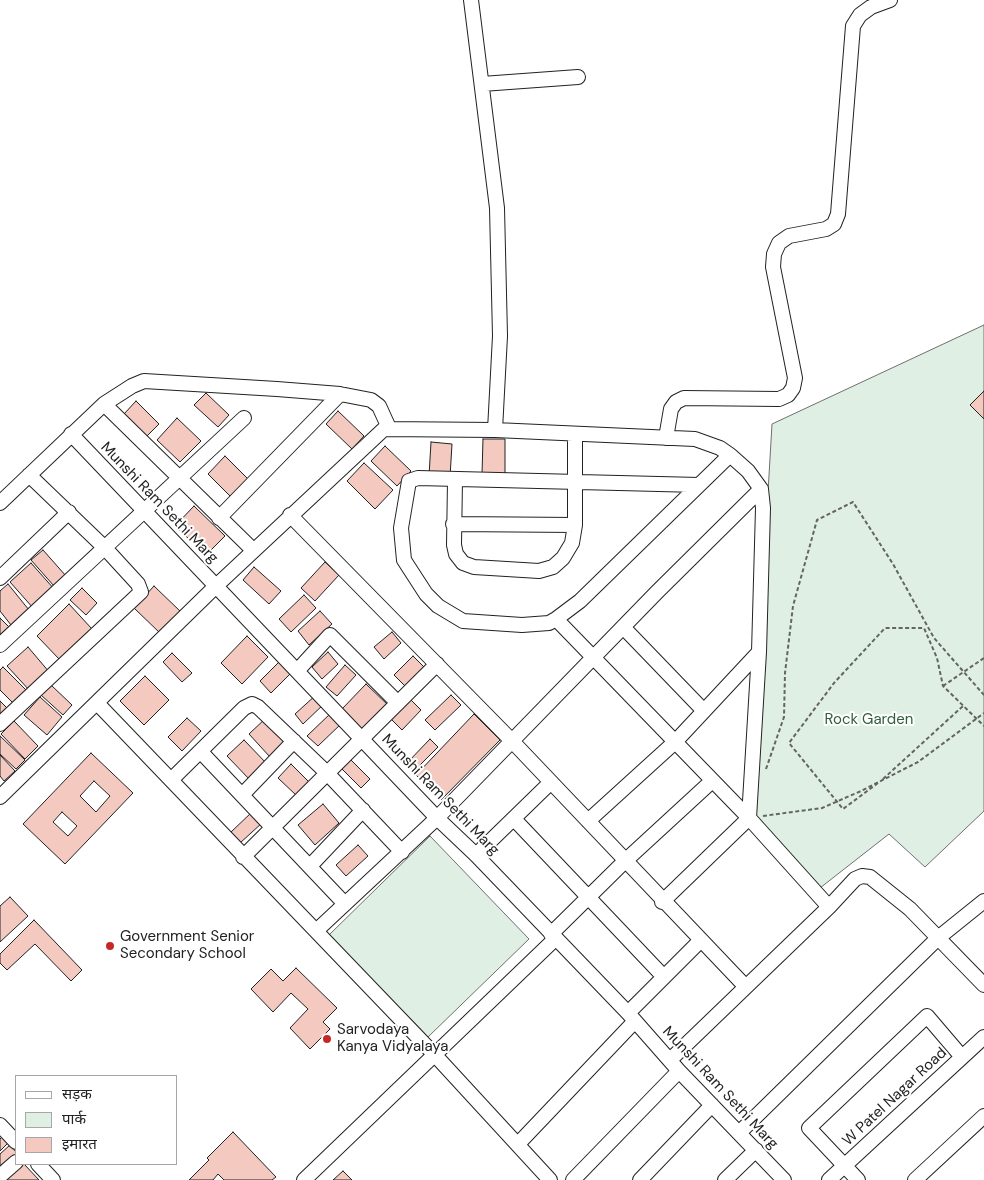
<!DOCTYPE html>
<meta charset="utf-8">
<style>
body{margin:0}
#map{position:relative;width:984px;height:1180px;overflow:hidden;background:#fff;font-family:"DM Sans","Noto Sans Devanagari",sans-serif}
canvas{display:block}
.legend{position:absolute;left:15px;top:1075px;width:162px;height:90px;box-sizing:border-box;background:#fff;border:1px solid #a7a7a7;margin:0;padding:6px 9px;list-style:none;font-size:15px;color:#222}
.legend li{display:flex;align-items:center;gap:10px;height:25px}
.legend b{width:25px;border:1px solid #a7a7a7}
</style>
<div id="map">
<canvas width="984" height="1180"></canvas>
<ul class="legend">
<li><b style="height:6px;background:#fff"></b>सड़क</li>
<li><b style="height:14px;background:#e0efe3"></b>पार्क</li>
<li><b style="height:14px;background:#f3c9c0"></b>इमारत</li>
</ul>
</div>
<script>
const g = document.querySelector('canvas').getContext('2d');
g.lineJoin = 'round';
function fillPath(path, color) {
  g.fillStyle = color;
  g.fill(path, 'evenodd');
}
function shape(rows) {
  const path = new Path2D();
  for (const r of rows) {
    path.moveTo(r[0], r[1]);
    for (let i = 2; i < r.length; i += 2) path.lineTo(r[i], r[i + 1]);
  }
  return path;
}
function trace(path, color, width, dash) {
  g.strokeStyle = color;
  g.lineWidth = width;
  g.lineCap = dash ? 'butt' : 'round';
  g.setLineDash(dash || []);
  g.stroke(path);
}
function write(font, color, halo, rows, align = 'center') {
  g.font = font + ' "DM Sans",sans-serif';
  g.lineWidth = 4;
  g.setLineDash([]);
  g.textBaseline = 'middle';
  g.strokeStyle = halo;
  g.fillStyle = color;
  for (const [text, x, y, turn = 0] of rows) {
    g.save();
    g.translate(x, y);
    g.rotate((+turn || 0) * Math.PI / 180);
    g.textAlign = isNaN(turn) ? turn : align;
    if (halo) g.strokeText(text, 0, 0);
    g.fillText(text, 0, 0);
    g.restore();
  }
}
const green = shape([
 [984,325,984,811,925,867,889,834,811,895,749,818,772,424,984,325],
 [430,836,529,939,428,1037,329,935,430,836]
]);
const building = shape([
 [984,391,984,419,970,405,984,391],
 [206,393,229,415,218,427,194,405,206,393],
 [136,401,159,424,147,436,124,414,136,401],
 [338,411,364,436,352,449,326,424,338,411],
 [177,418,201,441,180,462,157,440,177,418],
 [483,439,505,439,505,474,482,474,483,439],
 [431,442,452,444,450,477,429,476,431,442],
 [385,446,411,471,397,486,371,461,385,446],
 [225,456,248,479,231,497,208,474,225,456],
 [364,463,393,490,375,509,347,481,364,463],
 [194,506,225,536,206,555,175,526,194,506],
 [43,550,66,576,54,586,31,560,43,550],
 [325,562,339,575,315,601,301,588,325,562],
 [31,563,55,590,34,609,10,582,31,563],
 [254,567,281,591,269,604,243,580,254,567],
 [8,584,29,610,11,625,0,611,0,591,8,584],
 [154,586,181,612,161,634,134,608,154,586],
 [82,588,97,603,86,615,70,600,82,588],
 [304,595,316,608,291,632,279,619,304,595],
 [69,604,92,629,60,660,37,636,69,604],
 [320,611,332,624,309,645,298,631,320,611],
 [0,618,10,628,0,638,0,618],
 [392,632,401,643,384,659,374,647,392,632],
 [247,636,268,657,242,684,221,663,247,636],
 [28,647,50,673,30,691,7,666,28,647],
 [328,652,338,664,322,679,312,667,328,652],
 [172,653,192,673,182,682,163,662,172,653],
 [413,656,424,667,405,686,394,675,413,656],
 [283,658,294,670,271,693,260,681,283,658],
 [345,665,356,675,337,696,326,687,345,665],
 [3,667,28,692,15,705,0,690,0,670,3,667],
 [145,676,169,700,144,725,120,701,145,676],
 [366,684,389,706,364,732,341,710,366,684],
 [51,685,72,705,63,715,41,695,51,685],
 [317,694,325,703,303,724,295,714,317,694],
 [451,695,461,705,435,730,425,720,451,695],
 [40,697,62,717,47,735,24,715,40,697],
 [410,699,421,710,402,730,391,719,410,699],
 [0,701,9,710,0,718,0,701],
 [332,712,342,723,318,746,307,736,332,712],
 [474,714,500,740,441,800,416,775,474,714],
 [187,718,201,731,182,751,168,737,187,718],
 [266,718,287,741,270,757,249,734,266,718],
 [14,721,38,746,25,759,1,734,14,721],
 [0,736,25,760,16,769,0,754,0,736],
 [430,739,438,747,414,771,407,763,430,739],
 [244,740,268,765,251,781,227,756,244,740],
 [91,753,133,793,65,864,23,824,91,753],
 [94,781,110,796,96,812,80,796,94,781],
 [62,812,77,826,68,836,53,822,62,812],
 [0,755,15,771,4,781,0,776,0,755],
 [348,757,370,779,361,788,339,766,348,757],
 [291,764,310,783,297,796,278,778,291,764],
 [323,804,339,823,315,845,298,825,323,804],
 [252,812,262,823,240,843,231,832,252,812],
 [358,845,368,856,346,876,336,865,358,845],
 [10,897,28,916,0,942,0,906,10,897],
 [34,920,82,970,71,981,35,944,7,970,0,963,0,954,34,920],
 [296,968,337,1008,323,1022,330,1029,310,1049,290,1028,308,1009,291,993,273,1012,251,989,271,969,283,981,296,968],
 [233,1132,276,1177,272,1180,224,1180,218,1174,213,1180,189,1180,209,1160,207,1158,233,1132],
 [2,1137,8,1143,0,1151,0,1139,2,1137],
 [10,1145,16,1152,16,1159,0,1173,0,1154,10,1145],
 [21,1164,24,1164,39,1180,5,1180,21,1164],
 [343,1171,352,1180,333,1180,343,1171]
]);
const path = shape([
 [943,686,984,658],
 [766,769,784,717,785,673,793,606,817,520,853,502,893,564,934,638,984,695],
 [883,779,963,706],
 [878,783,843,809,789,743,834,683,885,628,924,628,937,658,943,686,984,726],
 [763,816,822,808,861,791,918,762,984,713]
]);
const minor = shape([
 [471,0,497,208,500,336,495,430],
 [482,84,578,77],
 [104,404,132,386,144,381,277,389,340,394,371,400,379,406,389,428],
 [71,434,437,818,476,855,628,1013,679,1071,784,1180],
 [666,438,671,409,676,402,684,398,779,399,788,395,793,388,795,378,773,267,774,254,779,243,789,236,826,229,834,224,838,214,853,26,860,15,871,7,890,0],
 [455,480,454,545,456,554,463,563,474,567,539,571,553,567,563,558,572,543,575,525,575,434],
 [761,489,763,508,759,652,749,818,829,907],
 [0,503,104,404,253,550],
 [290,515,512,741,745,986],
 [219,518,340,394],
 [453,524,575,525],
 [0,578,69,512],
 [556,619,549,623,522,625,463,621,438,606,426,594,404,560,401,528,409,481,418,478,699,485],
 [623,627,704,711],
 [0,645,244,418],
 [298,670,330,635,398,703],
 [97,703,434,1054,550,1180],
 [0,724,141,592,138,584,105,548,29,475],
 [201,752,345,904],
 [171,780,244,708,252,704,258,707,327,773,402,852],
 [242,795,294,741],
 [0,797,216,586,384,429,495,430,695,439,720,448,730,455,748,471,761,489,657,592,437,818,316,931],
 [514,819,664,977],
 [588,821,675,742,759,652],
 [476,855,550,783],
 [243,857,437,664],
 [311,865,363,810],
 [662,902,749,818,556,619,580,601,730,455],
 [551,934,625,861,712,781],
 [628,1013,700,941],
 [670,1060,829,907,855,879,862,876,870,877,910,909,984,985],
 [0,1125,16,1142],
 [739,1133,938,938,984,901],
 [518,1144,635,1021],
 [38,1164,53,1180],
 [0,1176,16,1162],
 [304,1180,555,939],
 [573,1180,679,1071],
 [640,1180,712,1105],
 [725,1180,756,1150],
 [829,1180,984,1037],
 [858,1180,809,1128,927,1016,962,1057],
 [915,1180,984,1116]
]);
const markers = [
 [110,946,5,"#c62828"],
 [327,1039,5,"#c62828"]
];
const streetNames = [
 ["Munshi Ram Sethi Marg",159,503,46],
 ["Munshi Ram Sethi Marg",440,795,46],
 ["Munshi Ram Sethi Marg",720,1088,47],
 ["W Patel Nagar Road",895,1097,-43]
];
const parkNames = [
 ["Rock Garden",869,720]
];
const poiNames = [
 ["Government Senior",120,937],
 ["Secondary School",120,954],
 ["Sarvodaya",337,1030],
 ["Kanya Vidyalaya",337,1047]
];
fillPath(green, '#e0efe3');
trace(green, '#6f6f6f', 1);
fillPath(building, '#f3c9c0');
trace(building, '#222', 1);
trace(minor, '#222', 16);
trace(path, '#646464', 2, [4, 2.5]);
trace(minor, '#fff', 14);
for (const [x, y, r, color] of markers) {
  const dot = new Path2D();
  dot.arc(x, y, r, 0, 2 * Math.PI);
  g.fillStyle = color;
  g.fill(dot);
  trace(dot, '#fff', 2);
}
write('15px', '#222', '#fff', streetNames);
write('15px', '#2f5e38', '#fff', parkNames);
write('15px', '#222', '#fff', poiNames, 'left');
</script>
